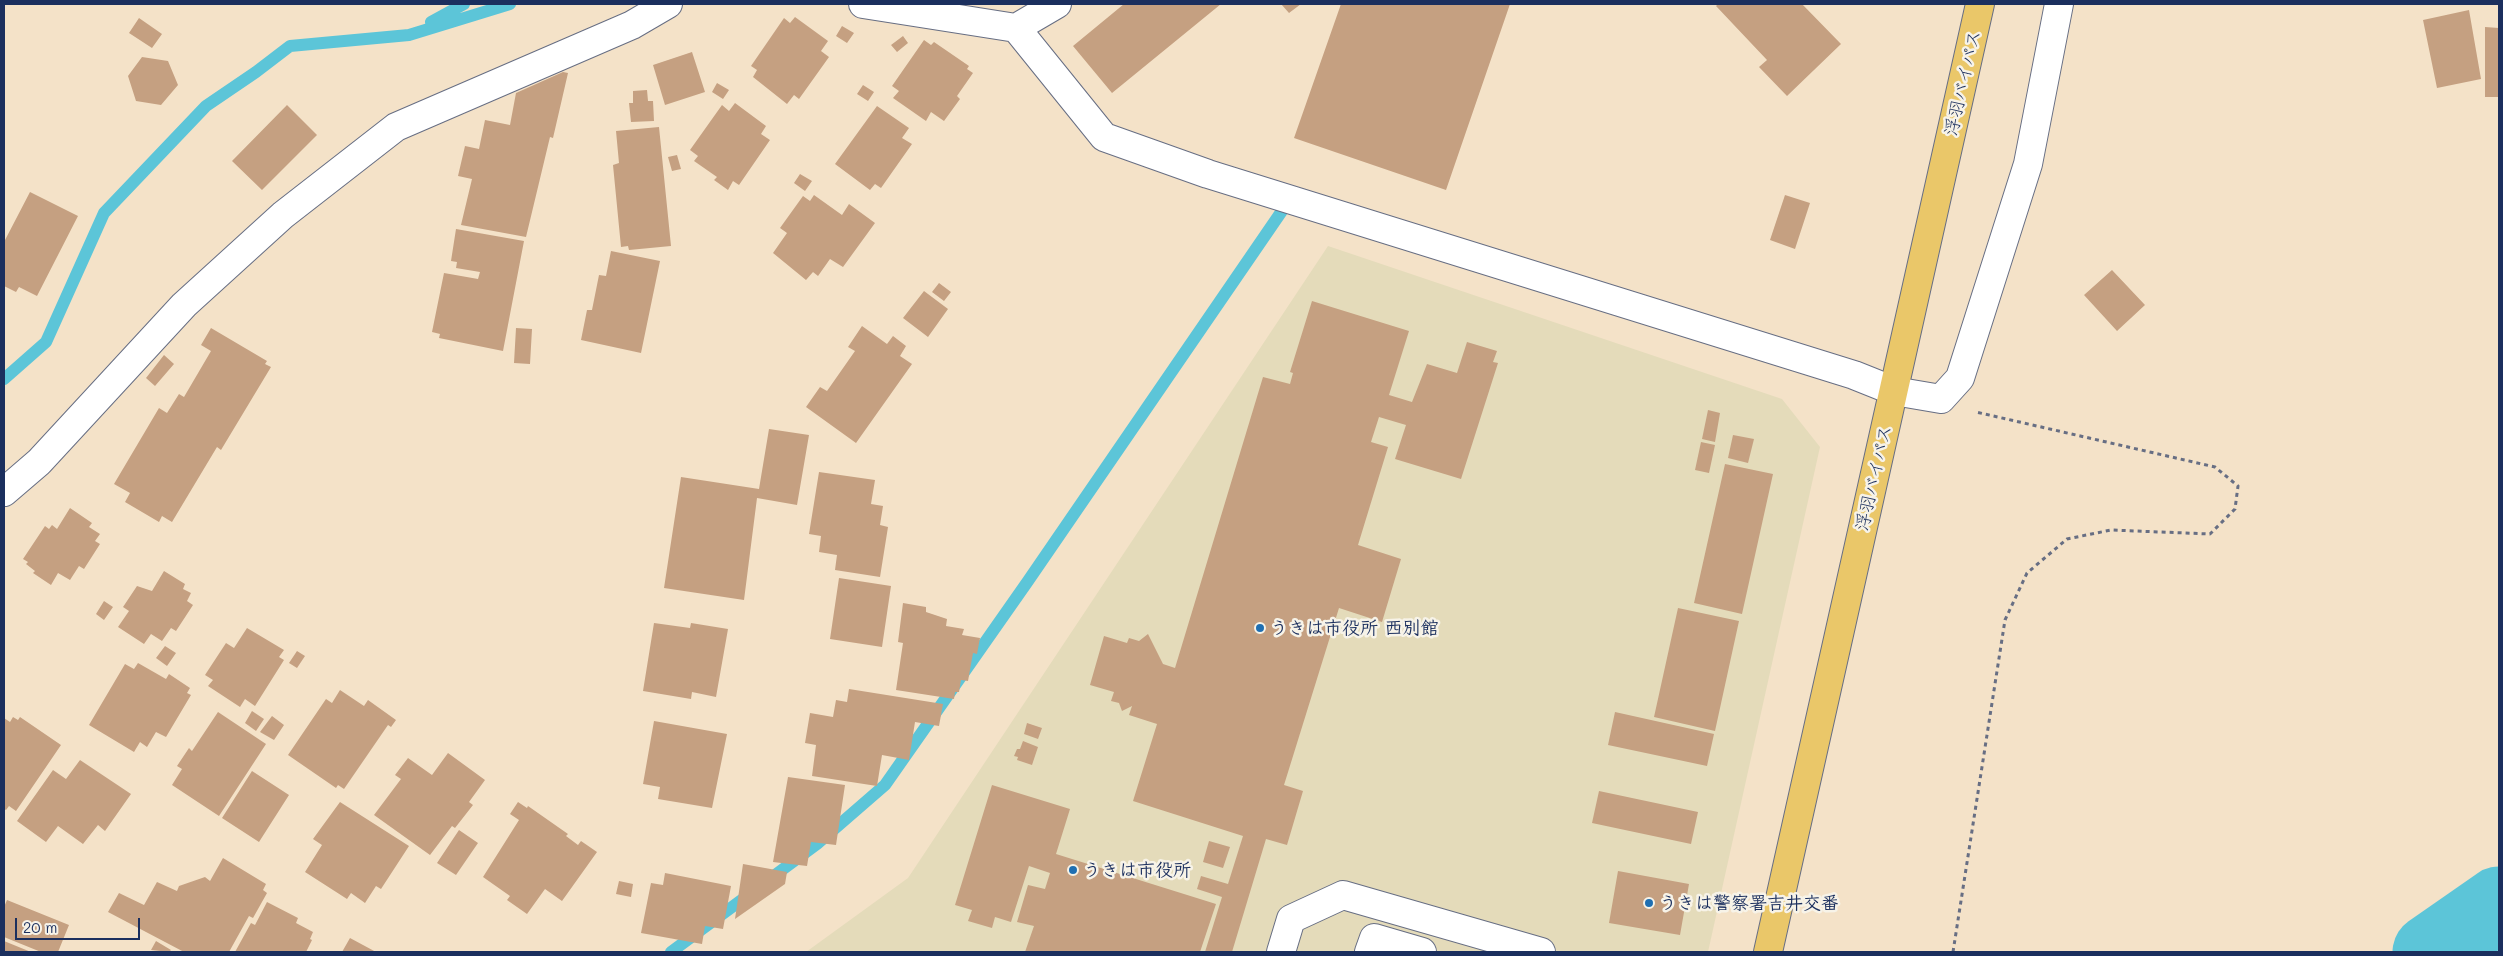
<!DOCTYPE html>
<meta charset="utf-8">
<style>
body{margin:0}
#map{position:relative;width:2503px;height:956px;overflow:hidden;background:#f4e2c8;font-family:Mali,sans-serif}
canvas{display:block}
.frame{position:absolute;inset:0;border:5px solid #1b2f5e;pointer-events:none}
.scale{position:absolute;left:15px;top:918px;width:125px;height:22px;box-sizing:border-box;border:2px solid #1b2f5e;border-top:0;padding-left:6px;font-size:15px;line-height:18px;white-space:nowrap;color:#1b2f5e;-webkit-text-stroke:4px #f7f3e8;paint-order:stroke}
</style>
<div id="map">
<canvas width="2503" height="956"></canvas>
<div class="frame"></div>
<div class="scale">20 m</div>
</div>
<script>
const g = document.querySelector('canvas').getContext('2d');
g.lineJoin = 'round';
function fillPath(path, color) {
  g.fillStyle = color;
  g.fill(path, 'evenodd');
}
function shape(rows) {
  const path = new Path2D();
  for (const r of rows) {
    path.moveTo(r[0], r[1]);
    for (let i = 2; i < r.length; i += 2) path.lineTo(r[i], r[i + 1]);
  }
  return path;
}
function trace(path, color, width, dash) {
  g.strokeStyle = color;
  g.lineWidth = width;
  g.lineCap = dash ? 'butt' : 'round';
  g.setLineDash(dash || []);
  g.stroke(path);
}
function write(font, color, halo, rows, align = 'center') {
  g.font = font + ' Mali,"Klee One",sans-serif';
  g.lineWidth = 5;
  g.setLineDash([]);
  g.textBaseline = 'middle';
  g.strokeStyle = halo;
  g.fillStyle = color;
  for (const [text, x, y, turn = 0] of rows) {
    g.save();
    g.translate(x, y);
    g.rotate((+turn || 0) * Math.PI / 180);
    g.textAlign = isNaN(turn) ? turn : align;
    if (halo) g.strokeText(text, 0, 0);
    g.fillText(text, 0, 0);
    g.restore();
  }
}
const built = shape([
 [1328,246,1782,399,1820,447,1708,952,806,952,908,878]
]);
const stream = shape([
 [431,22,464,4],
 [4,379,46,342,104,213,206,106,256,72,290,46,409,35,510,4],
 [767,881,817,844,885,785,1028,581,1286,205],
 [671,952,751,893]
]);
const river = shape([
 [2430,952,2499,904]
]);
const building = shape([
 [1124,4,1221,4,1112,93,1073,46],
 [1281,4,1301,4,1289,13],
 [1341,4,1510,4,1446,190,1294,138],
 [1718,4,1802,4,1841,44,1787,96,1759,67,1767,60,1716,6],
 [2469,10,2481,79,2437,88,2423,20],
 [795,17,828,41,821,51,829,57,799,99,794,95,787,104,753,77,757,70,751,66,784,18,790,23],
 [139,18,162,34,152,48,129,33],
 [842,26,854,33,847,43,836,36],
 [2485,27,2499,28,2499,97,2485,97],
 [903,36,908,43,897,52,891,45],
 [924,40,931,45,934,42,969,66,967,69,973,73,957,96,960,99,944,121,931,112,926,121,893,98,899,91,892,86],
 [692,52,705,92,665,105,653,65],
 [142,57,168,61,178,85,161,105,136,101,128,76],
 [563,72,568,73,553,138,550,137,526,237,461,225,472,179,458,176,465,146,479,149,485,120,510,125,516,93],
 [717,83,729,90,723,99,712,92],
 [863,85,874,92,868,101,857,94],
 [647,90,648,101,653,101,654,121,631,122,629,103,633,103,633,91],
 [735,103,766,126,761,134,770,140,739,185,733,181,728,190,714,180,717,177,694,161,698,156,690,150,722,105,729,111],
 [287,105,317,135,262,190,232,161],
 [877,106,909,128,902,138,912,144,881,188,875,184,870,190,835,164],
 [659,127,671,246,629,250,628,246,621,247,613,165,619,163,616,131],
 [677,155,681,169,672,171,668,157],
 [800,174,812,181,805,191,794,183],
 [30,192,78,216,37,296,19,287,16,292,4,286,4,242],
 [814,195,842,215,849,204,875,223,843,267,830,259,818,276,813,272,806,280,773,253,787,233,780,228,803,196,810,201],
 [1785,195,1810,203,1795,249,1770,240],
 [456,229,524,241,503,351,439,338,440,334,432,332,444,273,478,279,480,272,456,268,457,262,451,261],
 [611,251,660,261,641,353,581,340,587,310,592,310,599,275,606,276],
 [2112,270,2145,305,2117,331,2084,295],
 [939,283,951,292,944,301,932,292],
 [924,291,948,309,928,337,903,318],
 [1312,301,1409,331,1389,395,1412,402,1427,364,1457,373,1467,342,1497,351,1493,362,1498,363,1461,479,1395,459,1406,425,1379,417,1371,442,1388,447,1358,545,1401,559,1382,622,1339,608,1284,785,1303,791,1287,845,1266,839,1232,952,1205,952,1222,897,1197,889,1201,876,1228,884,1243,836,1133,801,1157,724,1129,715,1132,706,1122,711,1119,703,1111,701,1114,692,1090,685,1104,636,1127,643,1129,638,1139,641,1148,634,1163,664,1175,668,1263,377,1290,384,1293,373,1290,372],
 [862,326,887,344,893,336,906,346,900,356,912,364,856,443,806,407,820,387,827,391,855,351,848,347],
 [211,328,267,361,265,364,271,367,221,450,217,447,172,522,162,516,159,522,125,502,130,493,114,484,159,408,167,413,179,394,184,397,211,351,201,345],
 [516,328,532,329,530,364,514,363],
 [164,355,174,364,155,386,146,378],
 [1708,410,1720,413,1715,442,1702,439],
 [769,429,809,435,797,505,757,498,744,600,664,588,681,477,759,489],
 [1733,435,1754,439,1748,463,1728,458],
 [1701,442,1715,445,1709,473,1695,470],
 [1725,464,1773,474,1742,614,1694,603],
 [819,472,875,480,871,504,883,506,880,525,888,527,880,577,835,570,837,555,819,552,821,536,809,534],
 [70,508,92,523,89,527,100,534,95,541,100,544,84,569,79,566,70,580,58,573,51,585,33,573,35,571,26,564,28,562,23,559,45,526,49,529,52,525,57,529],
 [164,571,185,584,183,589,191,593,187,601,193,605,176,631,171,628,162,641,151,634,144,644,118,627,129,611,123,607,137,586,152,591],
 [839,578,891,586,882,647,830,639],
 [104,601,113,607,104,620,96,614],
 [903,603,926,607,926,612,947,619,946,626,964,629,962,635,980,638,977,654,973,653,968,681,961,680,959,692,955,692,954,699,896,690,903,643,898,642],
 [1678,608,1739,621,1715,731,1654,717],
 [654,623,690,628,691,623,728,629,716,697,692,692,691,699,643,691],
 [247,628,284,650,279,657,284,660,255,706,245,699,240,707,208,686,213,680,205,675,226,643,234,648],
 [165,646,176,653,167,666,156,658],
 [297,651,305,656,297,668,289,663],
 [138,663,166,679,169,674,190,688,187,693,191,695,166,737,156,732,147,747,140,742,134,752,89,725,125,664,134,669],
 [849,689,943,704,939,726,915,722,909,760,882,755,877,786,812,776,816,745,805,743,810,713,833,717,836,700,847,702],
 [340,690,364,706,368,700,396,720,391,727,388,725,344,789,338,785,336,788,288,755,326,699,332,703],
 [252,711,264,719,256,731,245,723],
 [218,712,266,744,219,816,172,785,182,769,177,766,189,748,192,751],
 [1615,712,1714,734,1707,766,1608,745],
 [272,716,284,725,274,740,260,732],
 [13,717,18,720,20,717,61,745,16,811,9,806,6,810,4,809,4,718,10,722],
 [654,721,727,734,712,808,658,799,660,787,643,784],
 [1027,723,1042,728,1038,739,1024,734],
 [1023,741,1038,747,1032,765,1017,760,1018,757,1014,756,1017,749,1020,749],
 [448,753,485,780,469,802,473,805,455,828,452,826,430,855,374,815,401,779,395,775,408,758,432,775],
 [80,760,131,794,105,831,98,825,83,844,58,826,46,842,17,821,53,770,66,779],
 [252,771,289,795,259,842,222,818],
 [788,777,845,785,836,845,811,842,807,866,773,862],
 [992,785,1070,809,1056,854,1216,904,1200,952,1025,952,1034,926,1017,922,1028,885,1045,889,1050,873,1029,866,1011,922,995,917,992,928,968,921,972,910,955,905],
 [1599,791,1698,812,1691,844,1592,823],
 [340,802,409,846,381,889,376,886,365,903,351,893,347,899,305,872,322,845,313,839],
 [518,802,527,808,528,806,568,834,566,836,578,845,581,841,597,852,562,901,545,889,527,914,507,900,510,896,483,877,519,820,510,814],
 [459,830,478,843,456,875,437,863],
 [1209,841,1230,847,1223,868,1203,862],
 [223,858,266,884,263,890,267,893,253,918,249,916,229,952,184,952,108,912,119,893,144,905,157,882,177,891,179,886,205,877,210,881],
 [743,864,787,872,785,884,735,919],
 [1618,871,1689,884,1680,935,1609,923],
 [665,873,731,886,723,929,705,926,702,944,641,933,651,883,663,885],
 [619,881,633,884,631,897,616,894],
 [7,900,69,925,58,952,41,952,4,937,4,907],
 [267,902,298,918,296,923,313,932,310,939,312,940,306,952,235,952,251,923,255,925],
 [350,938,376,952,342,952],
 [4,941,31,952,4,952],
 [156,941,171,950,169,952,151,950]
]);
const path = shape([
 [1953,952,2005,620,2027,573,2067,539,2111,530,2210,534,2235,509,2238,486,2215,467,1976,412]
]);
const minor = shape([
 [863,4,1016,28,1057,4],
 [1016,28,1104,137,1208,174,1854,375,1894,391,1941,399,1960,378,2028,164,2059,4],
 [4,492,39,462,184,305,283,215,396,127,632,25,668,4],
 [1281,952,1291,919,1343,895,1541,952],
 [1369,952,1374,938,1422,952]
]);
const highway = shape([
 [1768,952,1980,4]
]);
const markers = [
 [1260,628,5,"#1f6fb2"],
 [1073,870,5,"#1f6fb2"],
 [1649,903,5,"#1f6fb2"]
];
const streetNames = [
 ["浮羽バイパス",1963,83,-77],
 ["浮羽バイパス",1874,478,-77]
];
const poiNames = [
 ["うきは市役所 西別館",1270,628],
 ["うきは市役所",1083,870],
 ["うきは警察署吉井交番",1659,903]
];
fillPath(built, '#e4dbba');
trace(stream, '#5cc5d8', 12);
trace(river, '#5cc5d8', 75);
fillPath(building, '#c5a081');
trace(minor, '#676e83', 30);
trace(highway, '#676e83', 30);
trace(path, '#676e83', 3, [4, 4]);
trace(minor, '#fff', 28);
trace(highway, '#eac769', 28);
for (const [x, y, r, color] of markers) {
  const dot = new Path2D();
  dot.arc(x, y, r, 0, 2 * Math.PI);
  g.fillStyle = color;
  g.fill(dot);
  trace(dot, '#f7f3e8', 2);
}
write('18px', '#1b2f5e', '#f7f3e8', streetNames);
write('bold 18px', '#1b2f5e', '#f7f3e8', poiNames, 'left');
</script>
